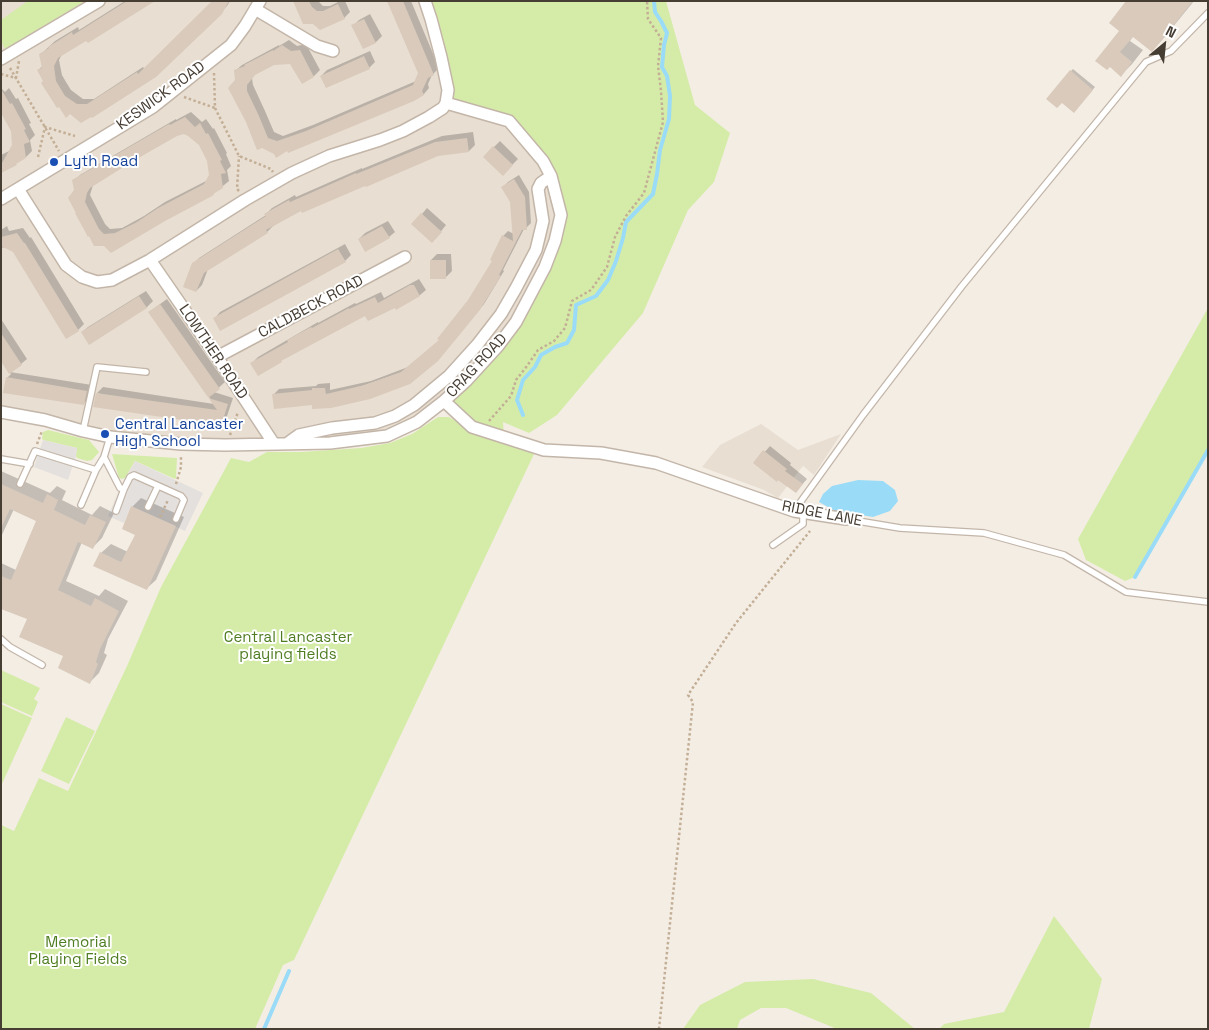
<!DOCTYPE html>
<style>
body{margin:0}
#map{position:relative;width:1209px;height:1030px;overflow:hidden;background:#f4ede4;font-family:"Space Grotesk",sans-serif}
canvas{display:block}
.frame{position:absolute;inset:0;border:2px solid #463d33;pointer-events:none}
.north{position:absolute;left:1139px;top:20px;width:50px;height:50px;-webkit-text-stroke:4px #fff;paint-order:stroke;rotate:28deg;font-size:14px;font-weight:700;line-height:20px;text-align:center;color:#463d33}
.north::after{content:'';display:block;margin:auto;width:18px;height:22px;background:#463d33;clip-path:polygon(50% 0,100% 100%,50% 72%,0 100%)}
</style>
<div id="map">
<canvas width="1209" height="1030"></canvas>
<div class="frame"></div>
<div class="north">N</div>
</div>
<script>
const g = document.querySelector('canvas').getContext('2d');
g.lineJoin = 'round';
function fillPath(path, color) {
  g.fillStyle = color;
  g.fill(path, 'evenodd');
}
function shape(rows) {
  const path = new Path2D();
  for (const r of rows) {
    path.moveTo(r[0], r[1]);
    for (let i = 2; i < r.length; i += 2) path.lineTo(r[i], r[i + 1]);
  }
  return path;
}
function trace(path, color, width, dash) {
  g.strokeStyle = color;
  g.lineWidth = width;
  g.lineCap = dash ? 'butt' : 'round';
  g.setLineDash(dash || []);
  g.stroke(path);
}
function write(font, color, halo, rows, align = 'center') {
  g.font = font + ' "Space Grotesk",sans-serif';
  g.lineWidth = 4;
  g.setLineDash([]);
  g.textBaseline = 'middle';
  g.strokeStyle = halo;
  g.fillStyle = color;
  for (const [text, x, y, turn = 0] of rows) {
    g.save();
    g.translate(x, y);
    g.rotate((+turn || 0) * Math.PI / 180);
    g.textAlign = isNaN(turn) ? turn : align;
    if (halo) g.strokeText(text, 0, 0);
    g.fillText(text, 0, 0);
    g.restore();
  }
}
const residential = shape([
 [1,1,425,1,509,121,543,161,561,215,516,322,444,401,387,436,225,445,92,432,1,412],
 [761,424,798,450,841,434,814,475,803,466,778,498,764,490,702,467,720,445]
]);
const green = shape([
 [28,1,85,1,5,49,1,41,1,20],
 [425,1,666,1,695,105,730,133,714,182,688,210,643,313,557,415,529,433,503,422,504,437,472,427,444,401,516,322,561,215,551,176,509,121,446,103],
 [1208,308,1208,450,1135,577,1125,581,1086,560,1078,539],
 [438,417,449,417,470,430,535,452,294,960,283,965,255,1029,1,1029,1,825,14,831,39,778,68,791,127,666,161,587,231,458,249,462,267,452,301,452,361,448,390,443,412,434],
 [48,430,89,440,99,452,92,460,87,461,77,458,76,456,77,448,43,440,42,438,43,432],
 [112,454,177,458,176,478,175,479,135,461,125,478,122,479,119,478],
 [1,670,40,688,34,699,38,702,32,716,1,702],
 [1,704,32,718,1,786],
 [66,717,95,731,69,784,41,771],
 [1054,916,1102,979,1089,1029,939,1029,944,1024,1004,1012],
 [813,979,871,993,915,1029,837,1029,786,1008,761,1008,740,1020,737,1029,683,1029,700,1005,745,982]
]);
const parking = shape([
 [43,440,77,448,76,456,68,480,34,467],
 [135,461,203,493,185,531,131,506,124,523,108,516,120,488]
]);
const water = shape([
 [858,480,883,481,895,490,898,501,890,511,873,517,835,511,819,502,823,494,832,486]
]);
const shadow = shape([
 [125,1,152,1,62,54,59,60,62,75,66,82,71,90,83,99,94,99,143,67,145,70,213,1,230,1,227,6,156,76,92,116,44,81,38,70,43,66,40,55,55,41,78,27,79,30],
 [294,1,318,1,323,6,330,6,340,1,345,1,350,12,344,18,320,29],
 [388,1,411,1,439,68,432,75,428,84,429,88,424,94,287,150,277,156,236,81,235,71,242,65,279,45,279,46,289,40,297,46,306,44,320,70,314,76,302,82,291,62,273,64,256,73,252,78,253,85,265,111,274,132,283,136,313,125,416,81,419,73],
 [1128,1,1194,1,1163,39,1152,51,1133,36,1130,41,1143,50,1132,64,1121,75,1110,65],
 [370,14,382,36,376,42,364,48,353,26,359,20],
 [370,51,375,62,369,68,321,76,327,70],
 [1073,69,1095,87,1076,109,1071,71],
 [1,88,5,92,9,88,16,99,18,98,31,123,29,124,35,135,30,140,32,151,26,157,1,172,1,155,11,150,14,145,12,130,1,112],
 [191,112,202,122,206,119,213,129,214,128,227,153,226,154,231,166,227,170,229,181,213,194,164,220,111,251,75,191,74,181,80,175,176,119,176,120],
 [184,133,189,135,200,144,208,160,210,176,208,180,165,202,144,216,122,228,110,229,105,224,90,195,93,185,176,135],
 [473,132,475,145,469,151,438,155,301,209,273,226,267,232,208,269,202,285,196,291,193,264,199,258,266,215,266,214,272,208,295,195,296,197,362,168,362,169,442,136],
 [500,141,518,159,503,174,485,156],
 [519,175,529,192,531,223,526,228,524,229,503,270,504,271,484,304,437,360,313,403,274,394,279,389,316,386,318,384,330,383,330,390,371,381,408,367,441,340,469,301,494,261,503,236,508,231,514,234,511,201,503,187,508,182],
 [427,208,446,225,438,235,422,214],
 [388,221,395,232,389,237,359,239,365,233],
 [7,226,9,231,23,228,30,238,31,237,84,324,78,330,14,251,5,247,1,248,1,230],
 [345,244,351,255,345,261,215,318,220,312],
 [437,254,451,254,452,271,446,277,431,260],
 [419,279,426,290,420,295,397,308,396,306,365,314,252,363,258,357,318,322,318,323,355,303,356,304,381,292,384,298],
 [146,291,153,301,147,307,89,343,82,332,88,327],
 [167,299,225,382,214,392,233,398,225,422,219,428,203,422,97,393,103,387,214,404,150,312,156,307],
 [1,319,27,359,21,364,10,372,92,385,89,398,83,404,7,378,11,374,1,358],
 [770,446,791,463,790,465,807,479,801,486,755,463],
 [1,471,50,493,57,486,66,491,62,500,92,515,100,506,114,513,102,538,93,547,82,542,66,581,99,596,105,589,128,601,108,639,104,653,107,655,99,673,90,682,28,618,1,601,1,563,16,570,37,521,14,509,1,537],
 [141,498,184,517,156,580,146,589,101,553,111,544,128,552,136,534,132,507]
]);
const stream = shape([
 [523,415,517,400,523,380,535,367,541,355,555,347,567,343,574,330,576,305,596,296,608,280,616,261,623,238,626,222,653,194,657,174,660,150,669,119,670,96,667,76,662,67,664,45,667,33,661,21,655,12,654,1],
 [1135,577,1208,450],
 [264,1029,289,971]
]);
const building = shape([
 [127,1,155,1,88,43,86,41,58,58,54,66,56,81,65,96,77,104,87,104,137,72,138,74,212,1,229,1,222,14,156,77,92,118,91,117,81,123,70,114,66,118,59,107,57,108,41,83,43,81,37,70,42,68,39,54,49,48,48,47,72,32,73,35],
 [293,1,309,1,312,7,317,11,323,11,338,4,345,19,320,30,313,24,303,24],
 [387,1,403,1,434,75,428,78,422,91,424,95,414,101,288,153,287,151,276,158,274,154,262,148,257,150,246,122,228,88,235,80,234,70,245,66,244,65,273,50,273,51,282,45,291,51,300,50,314,77,302,84,290,64,274,65,255,75,247,85,247,91,259,116,268,138,277,141,306,131,413,85,418,73],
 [1126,1,1193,1,1152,52,1133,37,1120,52,1132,62,1121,77,1110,67,1107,70,1095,61,1119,31,1109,23],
 [364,19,376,43,363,49,351,25],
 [364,56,370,69,326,88,320,76],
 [1070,70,1093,90,1074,113,1062,103,1057,108,1046,99],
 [1,89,10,104,12,103,26,129,24,130,30,142,24,144,26,158,16,164,17,165,1,173,1,165,12,145,11,131,1,113],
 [185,117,195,127,200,123,206,134,208,133,222,160,220,161,226,173,221,174,223,188,213,194,214,195,165,221,111,253,104,246,94,246,89,236,88,237,75,213,76,213,68,198,74,190,72,180,169,124,170,125],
 [184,134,188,136,199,145,207,161,209,175,204,184,158,208,137,222,115,233,104,234,99,229,85,202,87,193,90,188,133,161,177,136],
 [467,138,469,152,438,156,366,187,365,186,302,213,301,211,266,230,268,233,204,273,196,292,183,287,192,263,266,216,264,214,289,200,290,202,356,173,356,174,435,142],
 [493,146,513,165,503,176,483,157],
 [514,179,525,197,527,230,522,230,499,275,501,276,479,311,438,361,410,384,370,399,331,408,312,409,312,405,274,409,272,394,312,390,312,388,325,388,326,394,365,385,401,372,439,340,437,339,468,300,492,261,490,260,502,235,513,241,510,202,501,187],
 [421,213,442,232,432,243,411,224],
 [382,226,390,238,365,252,358,239],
 [17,233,24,243,25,243,79,331,66,339,13,252,1,246,1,237],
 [338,249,346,262,220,331,213,318],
 [430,260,446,260,446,279,430,279],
 [410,285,414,285,420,296,396,310,395,308,368,321,365,316,281,361,282,362,258,376,250,363,288,342,287,340,311,327,312,328,349,308,349,309,375,297,378,303],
 [139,296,147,308,89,345,81,332],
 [160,304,220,389,208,398,228,404,220,429,203,423,93,407,96,393,217,410,148,312],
 [1,333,22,365,9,374,1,361],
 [6,377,87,391,84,405,3,393],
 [763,450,787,469,785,471,803,484,796,493,778,480,777,482,753,463],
 [1,484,43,503,47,494,58,500,54,510,85,525,90,515,106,522,93,549,78,542,58,590,91,606,95,598,119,611,100,649,96,662,98,664,90,684,58,668,63,656,19,637,27,619,1,609,1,576,11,580,36,521,10,509,1,528],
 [131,506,176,526,147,590,93,566,100,552,121,562,135,535,122,529]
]);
const path = shape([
 [10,68,59,151],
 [214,73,215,108,239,156,271,169,273,172],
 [1,74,16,78,19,61],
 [184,97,215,108],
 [38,157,45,127,75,136],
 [239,191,237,189,239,156],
 [489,421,511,396,516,380,527,366,538,350,554,341,565,328,572,301,591,290,607,267,615,237,626,216,644,193,663,122,661,91,658,66,661,38,648,19,647,1],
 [230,435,238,412],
 [37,444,42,431],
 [176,484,181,467,181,455],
 [160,517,168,500],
 [659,1029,693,702,688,695,736,623,810,531]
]);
const lane = shape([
 [83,431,97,367,146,372],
 [104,457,120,488,124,489,130,477,134,475,181,496,184,500,176,519],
 [1,459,30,464],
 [20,484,35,451,96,470,104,457,110,437],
 [81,505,96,470],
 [148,507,158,486],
 [116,511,124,489],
 [794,511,863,415,962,286,1146,62,1171,51,1208,13],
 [846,519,900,528,984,533,1064,555,1126,592,1208,602],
 [773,545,803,524,803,513],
 [1,639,10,647,42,665]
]);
const street = shape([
 [255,9,317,46,333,51],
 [1,59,99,1],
 [18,189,66,265,82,277,97,282,112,280,150,260,245,200,292,173,329,156,380,140,403,131,429,117,443,108,446,103,448,90,441,57,431,19,425,1],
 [1,199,153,107,231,45,245,26,260,1],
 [150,260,217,357,274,444],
 [217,357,405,257],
 [444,401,472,427,544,450,601,453,656,463,794,511,846,519],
 [1,412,45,420,83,431,110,437,181,444,225,445,330,443,387,436,417,422,444,401,466,381,498,346,516,322,545,267,555,241,561,215,551,176,543,161,509,121,446,103],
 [288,443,299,435,332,428,375,423,395,416,414,405,449,376,477,345,501,314,516,288,536,250,543,221,538,189,541,183,551,176]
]);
const markers = [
 [54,162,5,"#1a4fb4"],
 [105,434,5,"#1a4fb4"]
];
const streetNames = [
 ["KESWICK ROAD",161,96,-36],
 ["CALDBECK ROAD",311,307,-28],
 ["LOWTHER ROAD",213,352,56],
 ["CRAG ROAD",477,366,-47],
 ["RIDGE LANE",822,514,11]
];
const transitNames = [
 ["Lyth Road",64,162],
 ["Central Lancaster",115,425],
 ["High School",115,442]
];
const parkNames = [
 ["Central Lancaster",288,638],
 ["playing fields",288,655],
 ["Memorial",78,943],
 ["Playing Fields",78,960]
];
fillPath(residential, '#e8ded1');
fillPath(green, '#d5eca8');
fillPath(parking, '#e4e0dd');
fillPath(water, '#9adcf7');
fillPath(shadow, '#0003');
trace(stream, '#9adcf7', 4);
fillPath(building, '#d9cabb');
trace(lane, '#c3b6a9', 8);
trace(street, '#c3b6a9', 14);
trace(path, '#c3ae96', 2.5, [2.5, 2.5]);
trace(lane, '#fff', 5.5);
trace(street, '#fff', 11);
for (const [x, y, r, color] of markers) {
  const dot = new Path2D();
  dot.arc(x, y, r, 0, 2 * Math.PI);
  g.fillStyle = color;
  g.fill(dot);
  trace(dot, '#fff', 2);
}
write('15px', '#463d33', '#fff', streetNames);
write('15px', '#164399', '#fff', transitNames, 'left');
write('15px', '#4f7d21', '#fff', parkNames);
</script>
